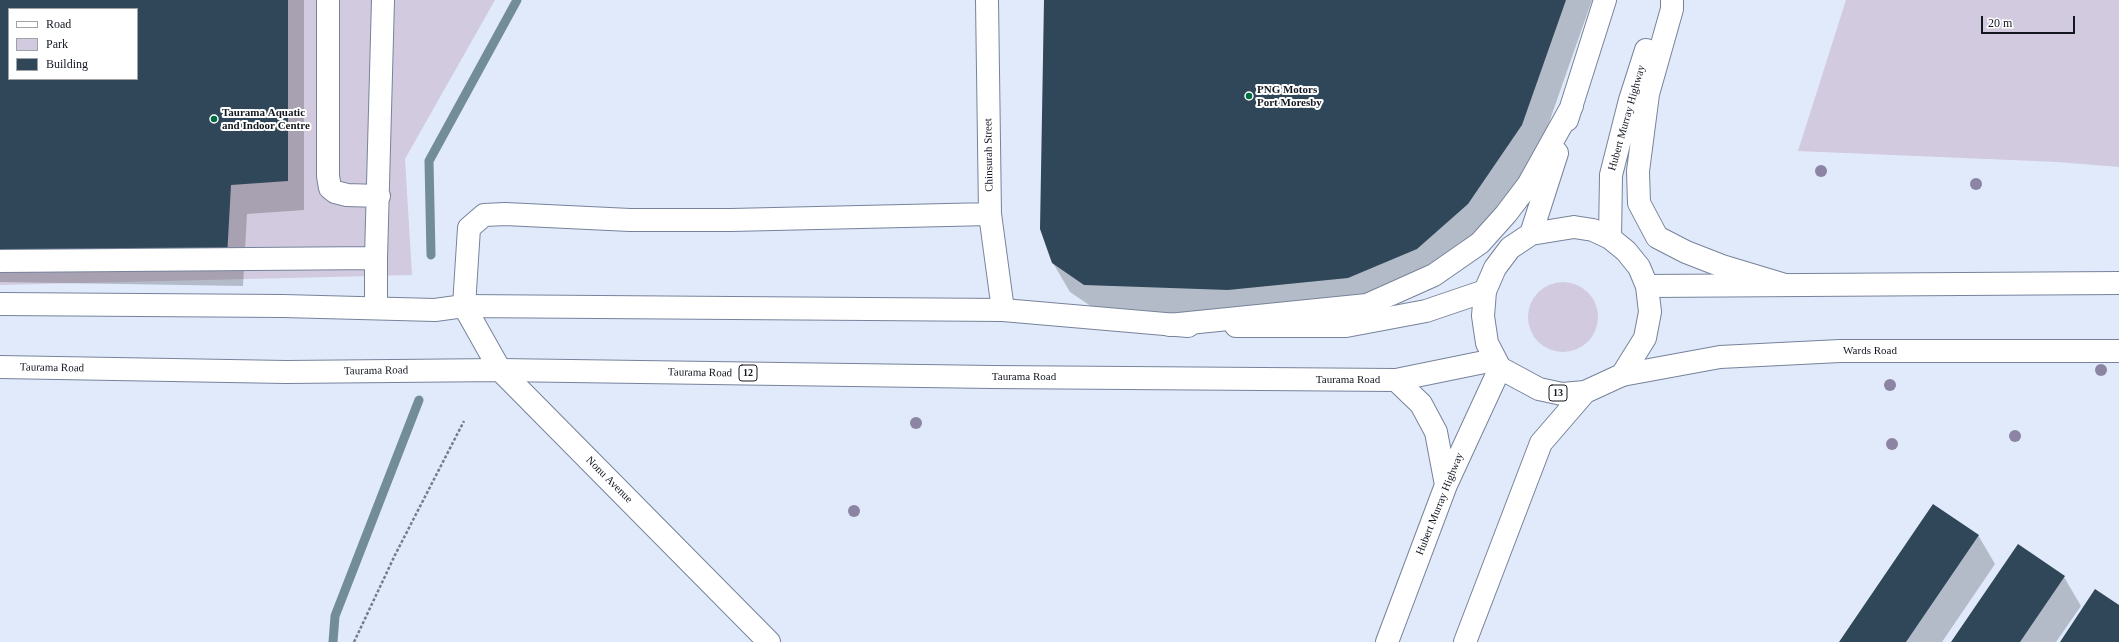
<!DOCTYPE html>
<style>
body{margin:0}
#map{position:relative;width:2119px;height:642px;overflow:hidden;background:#e1eafa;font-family:Georgia,serif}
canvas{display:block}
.legend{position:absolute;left:8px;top:8px;width:130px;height:72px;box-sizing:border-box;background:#fff;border:1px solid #a0a2a6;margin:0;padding:5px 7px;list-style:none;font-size:12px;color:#121720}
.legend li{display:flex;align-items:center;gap:8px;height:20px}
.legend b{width:20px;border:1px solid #a0a2a6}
.scale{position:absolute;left:1981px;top:16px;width:94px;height:18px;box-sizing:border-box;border:2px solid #121720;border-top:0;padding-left:5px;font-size:12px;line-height:14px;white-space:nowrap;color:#121720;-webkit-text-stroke:3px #fff;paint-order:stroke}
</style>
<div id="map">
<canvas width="2119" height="642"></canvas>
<ul class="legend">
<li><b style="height:5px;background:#fff"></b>Road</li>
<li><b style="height:11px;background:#d2cade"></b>Park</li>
<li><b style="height:11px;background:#2f4758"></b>Building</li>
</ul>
<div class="scale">20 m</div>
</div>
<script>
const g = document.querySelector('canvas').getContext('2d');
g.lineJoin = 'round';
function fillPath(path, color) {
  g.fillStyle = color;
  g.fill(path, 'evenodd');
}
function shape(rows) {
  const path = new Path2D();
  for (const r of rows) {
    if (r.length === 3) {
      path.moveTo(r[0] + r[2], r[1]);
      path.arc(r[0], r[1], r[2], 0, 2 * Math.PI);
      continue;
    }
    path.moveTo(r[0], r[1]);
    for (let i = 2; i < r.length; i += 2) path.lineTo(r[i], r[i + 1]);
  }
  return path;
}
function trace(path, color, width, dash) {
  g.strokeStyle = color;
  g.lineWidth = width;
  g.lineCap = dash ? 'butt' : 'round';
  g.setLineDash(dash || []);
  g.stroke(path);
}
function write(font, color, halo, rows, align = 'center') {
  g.font = font + ' Georgia,serif';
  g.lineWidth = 4;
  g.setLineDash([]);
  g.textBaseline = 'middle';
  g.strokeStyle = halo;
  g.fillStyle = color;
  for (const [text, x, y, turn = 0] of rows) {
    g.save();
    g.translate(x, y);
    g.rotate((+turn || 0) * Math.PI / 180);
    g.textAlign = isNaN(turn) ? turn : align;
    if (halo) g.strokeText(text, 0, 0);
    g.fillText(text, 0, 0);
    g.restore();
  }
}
const green = shape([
 [0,0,495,0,405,159,412,275,0,285],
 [9,9,137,9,137,79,9,79],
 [1846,0,2119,0,2119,167,2058,162,1798,151],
 [1563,317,35]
]);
const shadow = shape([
 [0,0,304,0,304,210,247,214,243,286,0,282],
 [9,9,137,9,137,79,9,79],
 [1045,0,1592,0,1538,154,1485,233,1365,307,1245,318,1101,313,1070,292,1053,263],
 [1978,535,1995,564,1942,642,1840,642],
 [2018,546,2064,577,2081,606,2056,642,1952,642]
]);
const stream = shape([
 [431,255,429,161,517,0],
 [333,642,335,616,419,400]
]);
const building = shape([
 [0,0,288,0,288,181,231,185,227,257,0,253],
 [9,9,137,9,137,79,9,79],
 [1044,0,1566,0,1522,125,1468,204,1417,249,1348,278,1228,290,1084,285,1052,263,1040,229],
 [1933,504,1979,535,1906,642,1839,642],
 [2018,544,2065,576,2020,642,1951,642],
 [2095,589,2119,605,2119,642,2060,642]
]);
const path = shape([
 [354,642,395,555,464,421]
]);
const minor = shape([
 [328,0,328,176,330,188,335,192,347,195,379,196],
 [987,0,990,214,1003,310],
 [0,261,376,258],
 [376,308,376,258,383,0],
 [769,642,500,370,464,306,469,228,484,215,505,214,630,220,731,220,990,214]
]);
const major = shape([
 [1647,286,2119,283],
 [0,304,283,306,435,310,464,306,1003,310,1188,326],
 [1236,326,1346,326,1426,311,1485,291],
 [0,367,286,372,500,370,993,377,1396,380,1494,360],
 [1622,375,1720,357,1840,351,2119,351]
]);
const highway = shape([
 [1672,0,1672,9,1648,94,1638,171,1639,203,1657,237,1686,252,1722,266,1785,285],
 [1567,120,1605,0],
 [1574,227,1593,230,1610,238,1626,251,1639,267,1647,286,1650,312,1645,338,1622,375,1585,392,1562,394,1539,389,1500,368,1487,343,1483,316,1485,291,1495,268,1510,248,1531,234,1574,227],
 [1531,234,1557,153],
 [1610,238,1611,175,1630,100,1646,50],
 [1169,325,1367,305,1434,275,1480,243,1506,214,1528,185,1572,106],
 [1396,380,1421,404,1436,432,1446,485],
 [1387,642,1446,485,1500,368],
 [1465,642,1541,443,1585,392]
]);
const trees = [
 [1821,171],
 [1976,184],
 [2101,370],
 [1890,385],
 [916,423],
 [2015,436],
 [1892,444],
 [854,511]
];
const markers = [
 [1249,96,4,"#006c44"],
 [214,119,4,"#006c44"]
];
const shields = [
 [748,373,18],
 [1558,393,18]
];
const shieldNames = [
 ["12",748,373],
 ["13",1558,393]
];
const poiNames = [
 ["PNG Motors",1257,90],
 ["Port Moresby",1257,103],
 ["Taurama Aquatic",222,113],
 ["and Indoor Centre",222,126]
];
const streetNames = [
 ["Hubert Murray Highway",1627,118,-74],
 ["Chinsurah Street",989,155,-91],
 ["Wards Road",1870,351],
 ["Taurama Road",52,368,1],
 ["Taurama Road",376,371,-1],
 ["Taurama Road",700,373,1],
 ["Taurama Road",1024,377],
 ["Taurama Road",1348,380],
 ["Nonu Avenue",609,480,45],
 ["Hubert Murray Highway",1440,504,-68]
];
fillPath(green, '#d2cade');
fillPath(shadow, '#0003');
trace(stream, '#728d98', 9);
fillPath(building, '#2f4758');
trace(minor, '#76839b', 24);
trace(major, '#76839b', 24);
trace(highway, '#76839b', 24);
trace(path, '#767d8a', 2.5, [3, 2]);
trace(minor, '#fff', 22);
trace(major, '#fff', 22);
trace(highway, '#fff', 22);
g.fillStyle = '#8b85a3';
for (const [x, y] of trees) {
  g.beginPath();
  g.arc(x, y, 6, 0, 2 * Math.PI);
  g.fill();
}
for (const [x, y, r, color] of markers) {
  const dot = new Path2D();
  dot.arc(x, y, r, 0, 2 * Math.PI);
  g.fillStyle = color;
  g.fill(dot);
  trace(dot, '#fff', 1.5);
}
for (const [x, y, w] of shields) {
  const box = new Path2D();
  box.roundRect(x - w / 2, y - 8, w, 16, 3);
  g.fillStyle = '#fff';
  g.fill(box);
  trace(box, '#121720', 1);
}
write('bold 10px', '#121720', null, shieldNames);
write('bold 11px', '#121720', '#fff', poiNames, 'left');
write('11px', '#121720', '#fff', streetNames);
</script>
